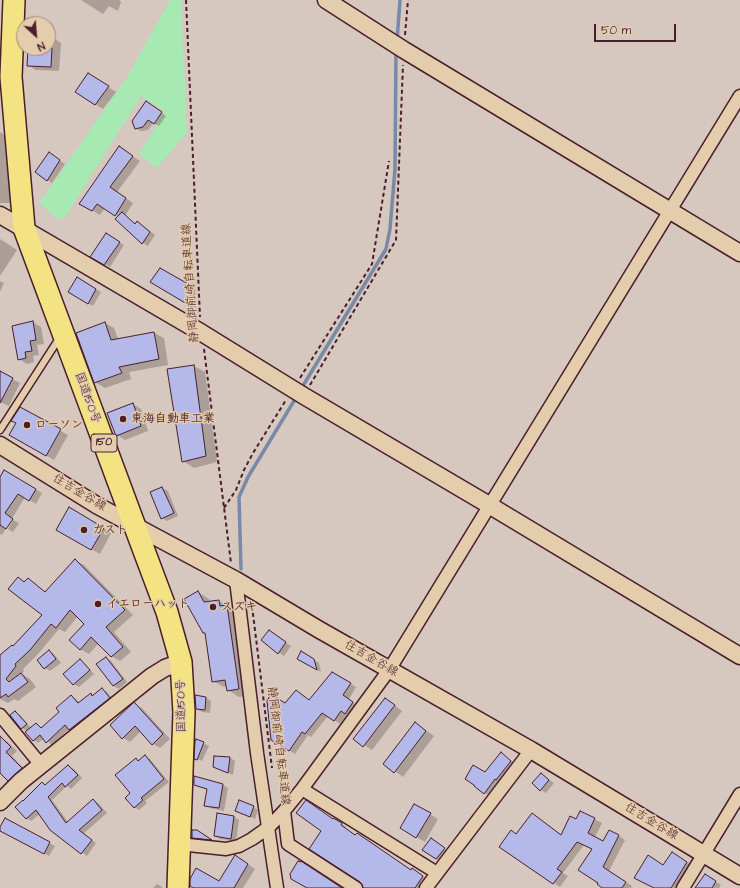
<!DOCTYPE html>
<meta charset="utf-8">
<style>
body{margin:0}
#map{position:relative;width:740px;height:888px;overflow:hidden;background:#d6c7bf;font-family:"Architects Daughter",sans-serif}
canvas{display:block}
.north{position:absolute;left:16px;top:16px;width:40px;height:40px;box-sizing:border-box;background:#e4cdad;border:1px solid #a68779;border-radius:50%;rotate:154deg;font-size:11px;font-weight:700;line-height:16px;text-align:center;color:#4a1f2b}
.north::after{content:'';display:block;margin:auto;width:14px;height:18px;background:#4a1f2b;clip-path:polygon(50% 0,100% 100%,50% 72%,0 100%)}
.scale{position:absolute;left:594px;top:24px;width:82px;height:18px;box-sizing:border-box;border:2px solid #4a1f2b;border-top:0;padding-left:5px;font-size:12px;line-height:14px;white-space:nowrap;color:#4a1f2b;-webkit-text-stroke:3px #e4cdad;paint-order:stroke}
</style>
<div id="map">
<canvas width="740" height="888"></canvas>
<div class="north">N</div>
<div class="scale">50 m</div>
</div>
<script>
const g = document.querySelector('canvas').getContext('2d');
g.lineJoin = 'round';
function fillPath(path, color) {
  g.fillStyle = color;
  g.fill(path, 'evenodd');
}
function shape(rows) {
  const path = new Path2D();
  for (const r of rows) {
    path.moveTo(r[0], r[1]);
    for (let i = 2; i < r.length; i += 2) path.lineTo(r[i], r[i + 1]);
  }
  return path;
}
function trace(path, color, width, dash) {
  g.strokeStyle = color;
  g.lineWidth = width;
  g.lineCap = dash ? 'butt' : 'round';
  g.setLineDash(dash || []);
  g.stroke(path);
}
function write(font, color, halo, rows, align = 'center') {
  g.font = font + ' "Architects Daughter","Klee One",sans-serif';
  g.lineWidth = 3;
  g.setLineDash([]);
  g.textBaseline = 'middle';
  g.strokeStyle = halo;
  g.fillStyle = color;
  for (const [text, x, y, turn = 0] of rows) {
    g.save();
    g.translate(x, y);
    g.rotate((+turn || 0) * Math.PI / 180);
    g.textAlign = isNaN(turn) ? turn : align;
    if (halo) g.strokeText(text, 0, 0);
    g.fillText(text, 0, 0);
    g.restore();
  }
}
const green = shape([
 [170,0,181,0,187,133,157,168,139,154,165,112,141,96,65,217,59,220,39,203,127,77]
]);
const shadow = shape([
 [81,0,119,0,121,2,118,11,109,6,103,14],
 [48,38,53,38,61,43,59,71,36,70,28,65,29,48,48,48],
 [96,79,116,92,103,109,95,104],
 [152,105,166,116,159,126,153,123,148,130,141,131,136,128],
 [0,132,8,137,13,203,0,203],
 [126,152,140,161,117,192,133,203,125,216,136,224,137,222,142,225,155,235,148,246,143,243,117,219,119,217,105,208,100,215,81,204],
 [54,157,65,164,52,183,47,180],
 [106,235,124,245,110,267,91,256],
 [0,239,17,250,0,276],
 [77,279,101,292,93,306,69,292],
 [0,281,4,283,0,292],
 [191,287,195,289,196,308,193,306],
 [33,322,41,327,44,344,37,345,39,355,33,356,34,362,27,364,19,359],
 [105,323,114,328,118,339,154,333,164,338,168,365,129,372,131,379,105,388,95,382],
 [194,366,205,372,217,462,194,468,183,461],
 [0,373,20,383,9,406,0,402],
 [133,404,141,409,148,431,125,440,117,435],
 [20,409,68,435,54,460,10,435,17,423],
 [4,471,42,493,36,504,25,497,2,535,0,534,0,479],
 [162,488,168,491,178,516,167,521,162,518],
 [78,513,111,533,100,554,57,530],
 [13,520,19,523,13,532,8,529],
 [76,561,84,565,133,615,114,632,131,652,120,661,111,656,99,643,89,654,80,649,85,624,78,616,65,632,59,629,38,654,23,669,24,671,22,674,30,679,36,687,18,701,14,699,8,703,0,699,0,656,14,647,43,615,18,578,25,582,28,579,46,592],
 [198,592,209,599,210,602,219,601,238,612,250,695,239,697,228,690,227,687,224,687,213,681,206,633],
 [269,631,291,646,284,656,262,640],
 [49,651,54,654,61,663,50,671,45,668],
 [302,653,319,663,321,672,298,659],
 [106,658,111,661,127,682,119,689,114,686,98,665],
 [80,661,85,664,94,674,79,687,74,684],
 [332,673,356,687,349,699,358,706,351,717,347,714,340,724,328,716,311,737,308,735,295,754,272,739,285,704,296,691,310,701],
 [102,689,107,692,114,701,75,732,69,729,52,745,44,738,38,743,34,740,27,731,22,728,11,715,15,712,20,715,31,728,36,724,42,728,60,712,72,696,76,699,80,703,91,694,94,696],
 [196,697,206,698,211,701,210,713,202,712,197,709],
 [134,704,142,708,170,739,160,748,153,744,141,731,130,742,123,738],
 [393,704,402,711,372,750,355,739],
 [415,723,434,736,403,777,385,764],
 [1,738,8,742,17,751,12,756,28,773,15,784,9,780,0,771,0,740],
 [197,740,209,746,202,761,195,758],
 [502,754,516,764,490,796,485,793,485,774],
 [145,756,150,759,169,782,145,801,147,803,139,810,134,807,132,793,136,759,139,761],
 [230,758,235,761,233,775,218,768],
 [68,766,74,769,82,778,71,789,67,786,52,800,68,822,93,800,98,803,107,813,83,834,96,843,87,856,51,829,40,814,31,821,26,818,24,802,46,786],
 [541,774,554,783,546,793,541,790],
 [195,784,223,785,228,788,224,811,210,808,205,805,208,790],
 [415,805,438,819,425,842,401,828],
 [253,807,258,810,255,819,241,813],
 [580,812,602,823,595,837,604,842,619,836,625,840,609,871,632,886,631,888,604,888,581,871,596,845,584,845,563,873,568,876,560,887,554,883,517,835,532,814,562,835,577,820],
 [218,815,234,817,239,820,236,841,220,839,215,836],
 [334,819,346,827,345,829,411,871,412,870,428,879,422,888,364,888],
 [0,829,49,843,55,846,49,856],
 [202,835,213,842,198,840,193,837],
 [436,843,449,852,441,862,436,859],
 [679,857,694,867,681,888,654,888,636,877,664,866],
 [242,860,255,869,243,888,195,888,220,882],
 [710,878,721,885,719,888,696,888],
 [157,884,159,885,163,888,153,888]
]);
const stream = shape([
 [397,41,400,0],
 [301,389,386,249,390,229,395,169,396,51],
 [241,569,239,497,248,477,297,396]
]);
const building = shape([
 [28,48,52,48,51,67,27,66,28,48],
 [88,73,109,86,95,105,75,92,88,73],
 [146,101,162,112,154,124,148,120,143,127,135,129,132,121,146,101],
 [119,146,133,156,110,187,126,198,115,216,97,204,92,211,79,204,119,146],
 [49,152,60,160,47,181,35,172,49,152],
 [122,212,135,224,137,221,150,232,142,244,115,219,122,212],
 [106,233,120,242,104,265,90,257,106,233],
 [160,268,190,285,192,307,150,282,160,268],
 [77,277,96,289,88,304,68,292,77,277],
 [33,321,36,340,30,341,32,351,25,352,26,358,18,360,12,326,33,321],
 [105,322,111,340,154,332,159,359,119,367,122,373,94,383,76,333,105,322],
 [194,365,206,456,182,462,167,369,194,365],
 [0,371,13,378,0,403,0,371],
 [133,403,141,426,116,436,107,413,133,403],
 [20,407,61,429,46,456,9,435,16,423,11,421,20,407],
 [4,470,36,489,29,501,18,494,5,513,13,519,6,529,0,525,0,477,4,470],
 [162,487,174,513,161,519,150,492,162,487],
 [69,507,104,528,91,550,56,530,69,507],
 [75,559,125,610,106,627,123,647,111,657,91,637,80,650,69,640,84,624,70,610,56,628,51,624,30,650,15,664,16,666,6,679,9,682,21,673,28,682,8,697,6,694,0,698,0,655,12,645,13,646,42,615,8,589,18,577,24,582,28,578,45,592,75,559],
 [198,591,204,602,219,600,220,606,227,605,239,689,227,691,225,680,212,682,205,633,203,633,184,599,198,591],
 [269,630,286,642,278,654,261,640,269,630],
 [49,650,56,659,44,669,37,660,49,650],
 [301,651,314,659,317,670,297,659,301,651],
 [106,657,123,679,113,686,96,664,106,657],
 [80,659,90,670,73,685,63,674,80,659],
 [332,672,351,683,343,695,353,702,345,714,341,711,334,721,322,713,305,734,302,732,289,751,271,740,267,701,271,694,285,703,296,690,309,700,332,672],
 [102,688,110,698,69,730,65,725,46,743,40,735,33,741,25,732,36,723,41,728,59,712,56,708,71,695,78,703,91,693,92,696,102,688],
 [195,695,206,697,205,710,196,709,195,695],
 [385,698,395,705,363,747,353,739,385,698],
 [134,702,163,734,152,745,135,726,122,739,110,725,134,702],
 [15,711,27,724,21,729,10,715,15,711],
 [415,722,426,731,394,773,383,764,415,722],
 [0,736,11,747,6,752,22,768,8,781,0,773,0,736],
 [196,739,204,742,197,760,194,759,195,742,196,739],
 [501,752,511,761,496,780,495,779,484,794,474,786,474,785,465,779,473,765,485,772,501,752],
 [145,755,164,779,141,798,143,800,134,808,125,798,130,793,115,775,136,758,138,761,145,755],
 [214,756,230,757,228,773,213,767,214,756],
 [68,765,78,775,65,787,62,783,48,797,66,823,93,799,102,810,79,830,92,840,81,854,50,830,36,810,26,819,15,807,23,800,23,801,42,782,45,785,68,765],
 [541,773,549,780,540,791,532,783,541,773],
 [194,776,223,784,219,808,204,806,207,789,194,785,194,776],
 [239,800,254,806,250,817,235,811,239,800],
 [306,800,333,819,333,818,342,823,341,825,355,835,357,833,411,870,412,868,423,876,415,888,363,888,360,882,309,849,321,831,296,813,306,800],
 [414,804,431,813,416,838,400,828,414,804],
 [580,811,595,818,588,833,603,841,609,830,619,835,603,867,626,882,622,888,602,888,597,884,598,883,578,870,592,849,577,842,557,869,562,872,553,884,499,847,511,830,516,834,532,813,561,835,570,816,576,819,580,811],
 [217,813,234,816,231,839,214,836,217,813],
 [5,818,50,842,44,854,0,831,0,827,5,818],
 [192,830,197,830,212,840,192,838,192,830],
 [431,838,445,848,436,859,422,850,431,838],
 [672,852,687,862,671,888,654,888,634,878,648,855,663,865,672,852],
 [235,855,248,864,234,888,193,888,190,886,190,879,196,868,219,881,235,855],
 [298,861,301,862,301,861,342,888,307,888,291,879,290,874,298,861],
 [705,874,716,881,712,888,695,888,705,874]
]);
const path = shape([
 [186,0,200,317],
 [405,35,408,0],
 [204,349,231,563],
 [300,378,372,264,389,161],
 [310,385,396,240,403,65],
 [224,508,236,490,244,470,253,453,286,400],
 [252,606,272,768]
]);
const lane = shape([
 [0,430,60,337]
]);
const street = shape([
 [236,580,257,753,277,888],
 [0,715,41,765],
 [302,789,437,873],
 [284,811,288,844,356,888],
 [179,844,226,849,239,846,252,839,269,827,284,811,302,789,389,670,740,96],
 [426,888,531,750],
 [683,888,740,794]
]);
const secondary = shape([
 [326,0,404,50,740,253],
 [0,215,202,333,304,396,489,505,740,656],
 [0,445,98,506,236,580,318,629,531,750,740,876],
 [0,802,21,781,152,676,165,668,181,662]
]);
const highway = shape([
 [14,0,11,77,24,228,134,524,167,612,181,662,184,712,178,888]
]);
const markers = [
 [123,419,4,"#4a1f2b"],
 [27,425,4,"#4a1f2b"],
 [84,530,4,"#4a1f2b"],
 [98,604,4,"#4a1f2b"],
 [213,607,4,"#4a1f2b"]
];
const shields = [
 [104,443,26]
];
const shieldNames = [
 ["150",104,443]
];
const streetNames = [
 ["静岡御前崎自転車道線",191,283,-94],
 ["国道150号",87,398,70],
 ["住吉金谷線",79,493,31],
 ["住吉金谷線",371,659,30],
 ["国道150号",182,706,-91],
 ["静岡御前崎自転車道線",278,746,83],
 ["住吉金谷線",651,822,31]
];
const poiNames = [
 ["東海自動車工業",131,419],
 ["ローソン",35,425],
 ["ガスト",92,530],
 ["イエローハット",106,604],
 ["スズキ",221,607]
];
fillPath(green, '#a7e9b3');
fillPath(shadow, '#0003');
trace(stream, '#788aa5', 3.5);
fillPath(building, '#b4b9ea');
trace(building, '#4a1f2b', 1);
trace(lane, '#4a1f2b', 9);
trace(street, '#4a1f2b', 15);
trace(secondary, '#4a1f2b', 19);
trace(highway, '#4a1f2b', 24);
trace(path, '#4a1f2b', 2, [4, 3]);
trace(lane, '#e4cdad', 6);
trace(street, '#e4cdad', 12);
trace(secondary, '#e4cdad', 16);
trace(highway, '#f4e382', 21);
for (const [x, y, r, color] of markers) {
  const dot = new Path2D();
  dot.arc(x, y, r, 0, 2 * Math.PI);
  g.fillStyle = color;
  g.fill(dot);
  trace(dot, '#e4cdad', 1.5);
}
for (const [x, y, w] of shields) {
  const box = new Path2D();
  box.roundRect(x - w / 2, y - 9, w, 18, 3);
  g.fillStyle = '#e4cdad';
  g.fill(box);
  trace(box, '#4a1f2b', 1);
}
write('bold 11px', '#4a1f2b', null, shieldNames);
write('12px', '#4a1f2b', '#e4cdad', streetNames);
write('bold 12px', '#4a1f2b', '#e4cdad', poiNames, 'left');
</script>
